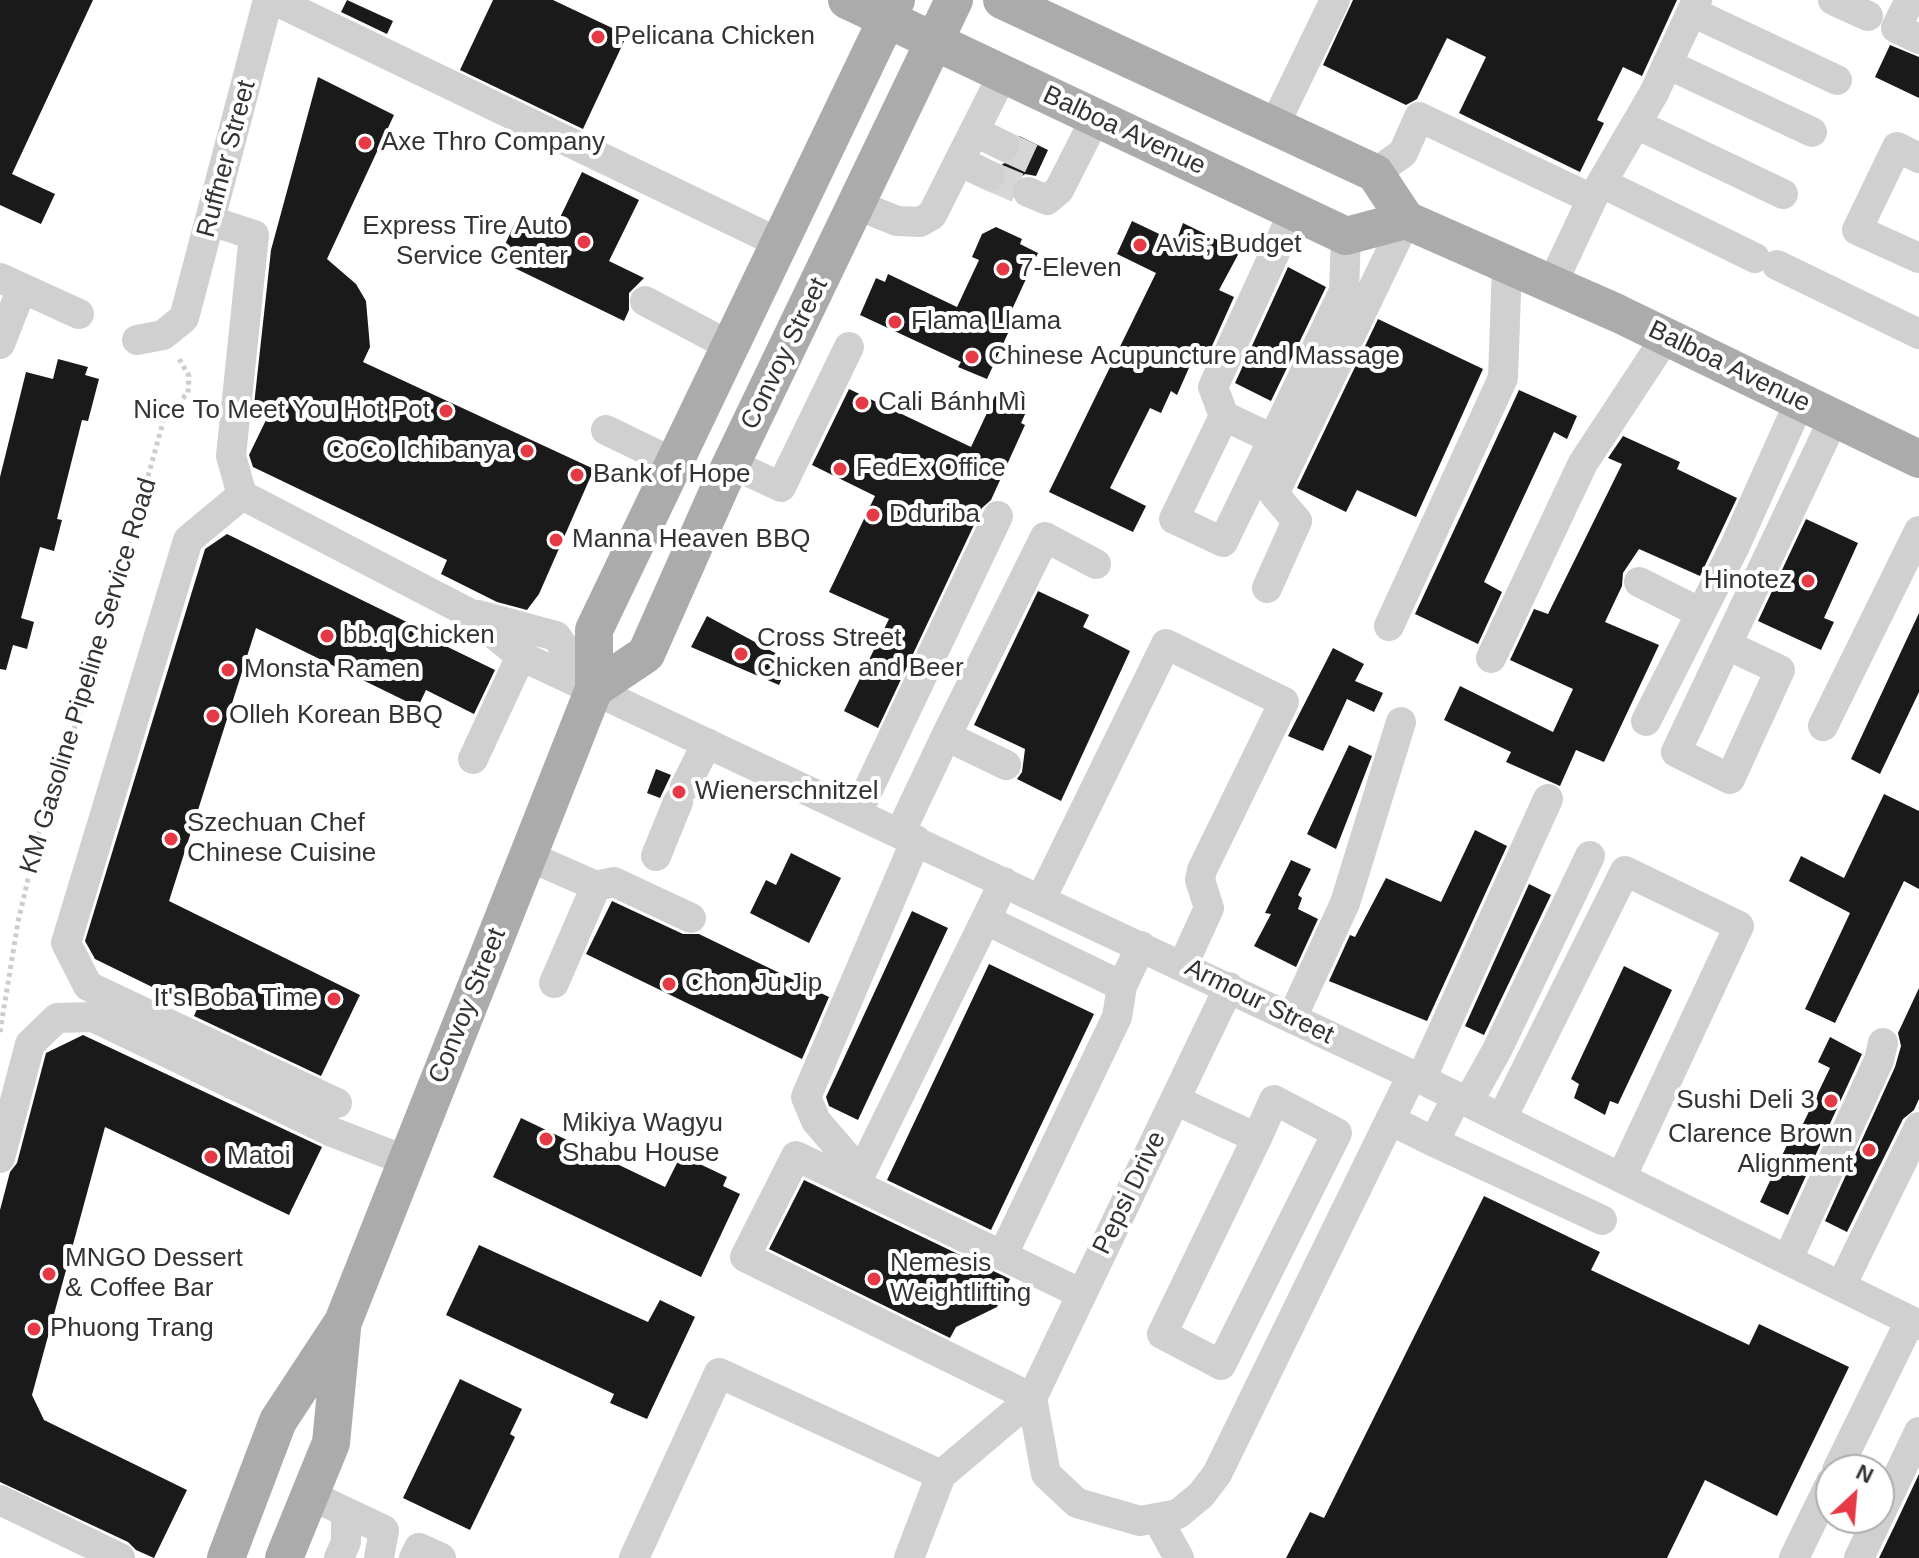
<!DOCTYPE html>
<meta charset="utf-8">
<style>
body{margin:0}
#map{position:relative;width:1919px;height:1558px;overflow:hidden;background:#fff;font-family:Helvetica,sans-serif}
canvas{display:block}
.north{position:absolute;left:1815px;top:1454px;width:80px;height:80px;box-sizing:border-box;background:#fff;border:2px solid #adadad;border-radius:50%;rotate:26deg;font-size:22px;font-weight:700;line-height:32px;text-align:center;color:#333}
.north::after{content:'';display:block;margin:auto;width:28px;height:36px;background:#e63946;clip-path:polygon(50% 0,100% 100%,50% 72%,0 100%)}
</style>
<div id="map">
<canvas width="1919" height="1558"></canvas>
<div class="north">N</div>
</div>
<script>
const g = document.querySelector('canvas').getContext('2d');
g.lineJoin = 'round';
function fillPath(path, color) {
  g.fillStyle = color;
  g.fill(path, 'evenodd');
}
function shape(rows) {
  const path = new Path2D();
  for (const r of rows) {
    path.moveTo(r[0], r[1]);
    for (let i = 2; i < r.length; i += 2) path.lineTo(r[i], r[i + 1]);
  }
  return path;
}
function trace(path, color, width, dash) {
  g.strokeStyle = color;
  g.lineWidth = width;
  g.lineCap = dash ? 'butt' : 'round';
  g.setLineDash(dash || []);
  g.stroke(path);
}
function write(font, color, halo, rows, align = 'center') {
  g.font = font + ' Helvetica,sans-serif';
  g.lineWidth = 8;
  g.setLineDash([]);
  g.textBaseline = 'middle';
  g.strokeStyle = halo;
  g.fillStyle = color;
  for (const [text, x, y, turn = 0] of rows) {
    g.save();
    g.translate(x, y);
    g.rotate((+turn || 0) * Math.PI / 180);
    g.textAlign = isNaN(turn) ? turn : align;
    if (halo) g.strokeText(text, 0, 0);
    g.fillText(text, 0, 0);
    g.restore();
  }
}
const building = shape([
 [0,0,93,0,12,174,55,194,41,224,0,205],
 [347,0,393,21,387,34,341,12],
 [493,0,553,0,627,35,583,129,460,70],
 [1353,0,1677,0,1642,76,1623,67,1597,120,1604,123,1580,172,1459,113,1486,57,1447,38,1417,99,1406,105,1323,65],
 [1890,45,1919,57,1919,98,1875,77],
 [318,77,394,115,327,259,356,284,366,301,370,347,363,362,594,469,539,594,527,610,497,602,441,574,447,560,253,467,249,455,266,420,253,414,271,250],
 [1019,136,1048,150,1036,176,1025,174,1012,184,1011,197,999,191,1008,175,1002,164,1013,161,1020,155],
 [582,172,639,200,609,261,644,278,629,293,629,310,624,321,498,260,518,216,553,232],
 [1132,221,1176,242,1183,223,1240,251,1219,290,1234,297,1203,366,1192,361,1177,395,1171,391,1161,413,1150,408,1110,488,1146,506,1133,532,1049,492,1156,273,1117,254],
 [996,227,1022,239,1020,244,1038,253,1003,329,1009,331,987,379,958,367,961,362,860,315,876,278,885,282,888,274,957,307,979,260,972,257,982,234],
 [1288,267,1326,287,1271,401,1235,383],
 [1378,319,1483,369,1416,517,1357,490,1346,512,1297,488],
 [58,359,88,367,85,375,99,379,88,421,82,420,57,519,62,520,54,551,40,547,21,618,34,622,27,649,13,645,6,670,0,669,0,477,26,372,53,379],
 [849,389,971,447,995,396,1027,410,1021,423,1025,425,991,500,982,508,878,728,844,711,889,619,829,592,875,496,812,465],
 [1519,390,1577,416,1567,439,1554,432,1484,582,1502,592,1478,644,1415,614],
 [1623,436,1680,462,1677,469,1737,498,1700,576,1639,549,1623,573,1622,586,1605,622,1659,645,1604,762,1576,750,1560,786,1506,762,1511,752,1444,720,1460,686,1553,732,1573,689,1510,660,1534,609,1548,614,1622,464,1608,458],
 [1806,519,1858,543,1824,618,1834,622,1821,650,1758,621],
 [227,534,419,628,417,632,495,670,474,714,426,690,418,707,256,628,169,901,360,995,321,1076,194,1016,197,1009,95,959,85,941,205,549],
 [1038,591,1089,615,1083,627,1130,651,1061,801,1017,779,1022,772,1025,749,974,725],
 [1919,613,1919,692,1880,774,1851,759],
 [707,616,790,661,779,685,691,647],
 [1333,648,1364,664,1355,681,1383,693,1374,712,1347,699,1323,751,1288,736],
 [1349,745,1372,756,1336,849,1307,834],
 [656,769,671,775,660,798,647,793],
 [1884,794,1919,811,1919,889,1904,881,1835,1023,1805,1009,1850,913,1789,881,1801,856,1844,878],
 [1475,830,1507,846,1427,1021,1329,981,1350,935,1355,937,1386,878,1441,902],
 [791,853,841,878,809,943,750,913,766,880,776,885],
 [1291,860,1311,869,1298,895,1302,898,1298,909,1318,919,1296,967,1254,946,1271,914,1265,913],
 [1529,884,1551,895,1484,1035,1465,1026],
 [612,901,683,934,699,934,829,997,802,1059,586,954],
 [912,911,948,928,858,1120,829,1106,826,1097],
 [989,964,1094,1014,991,1230,887,1180],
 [1624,966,1672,990,1618,1104,1610,1101,1605,1115,1574,1098,1579,1084,1571,1079],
 [1919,988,1919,1099,1914,1110,1903,1119,1847,1232,1825,1221,1895,1067,1901,1046,1898,1033],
 [83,1035,322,1147,289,1215,105,1127,32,1395,44,1420,187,1490,154,1558,136,1550,128,1542,0,1482,0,1210,10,1172,17,1163,46,1053],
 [1830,1037,1862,1054,1788,1215,1760,1202,1796,1126,1801,1128,1830,1068,1818,1062],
 [521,1118,665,1187,681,1155,727,1177,723,1186,740,1194,701,1277,493,1177],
 [804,1180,1010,1279,997,1307,956,1327,950,1338,769,1249],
 [1484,1196,1600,1252,1591,1270,1749,1345,1759,1324,1849,1367,1777,1516,1705,1480,1667,1558,1286,1558,1310,1512,1324,1518],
 [479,1245,648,1322,660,1300,695,1317,647,1419,610,1403,614,1394,446,1315],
 [460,1379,522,1409,510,1434,515,1437,470,1530,403,1498],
 [1919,1474,1919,1558,1879,1558,1895,1525]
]);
const minorTunnel = shape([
 [1004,146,1041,163],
 [990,176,1028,192]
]);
const path = shape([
 [0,1032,18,922,39,832,95,668,165,415,188,393,189,376,178,357]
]);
const minor = shape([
 [274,0,779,243],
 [1833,0,1868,16],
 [1910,0,1896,28,1919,39],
 [1692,12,1837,80],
 [1667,64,1812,132],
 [1636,124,1783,194],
 [1274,126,1335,0],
 [976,132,1004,146],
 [1919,158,1897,147,1857,230,1919,258],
 [961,162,990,176],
 [1375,173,1403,153,1419,117,1592,199],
 [1602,183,1755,258],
 [1028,192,1047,200,1059,190,1096,117],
 [857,205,897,221,920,222,932,215,1003,74],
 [211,221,254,235,231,456,242,495],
 [1777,265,1919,334],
 [0,278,79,314],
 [1552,284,1592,199,1654,93,1697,0],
 [645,301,730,346],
 [137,340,163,335,184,318,268,0],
 [0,344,22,288],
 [1224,416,1213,387,1294,211],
 [606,430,674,463],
 [1273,439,1224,416,1174,519,1223,542,1273,439,1344,291,1346,236],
 [732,464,781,487,849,347],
 [1639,582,1701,613],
 [1267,588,1297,521,1274,494,1406,220],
 [478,615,556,636,593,688],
 [1389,626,1503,378,1507,265],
 [1727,645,1780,670,1730,779,1676,752,1834,418],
 [1491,658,1583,463,1666,337],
 [1646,721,1734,548,1800,401],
 [1823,726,1919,531],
 [946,736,1045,537,1096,564],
 [473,759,521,656],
 [685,787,707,743],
 [857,813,998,516],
 [900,833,946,736,1006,765],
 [916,840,806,1097,816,1121,861,1173,1004,882],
 [528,856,596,886,554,983],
 [656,856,678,802],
 [596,886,614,882,691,918],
 [1041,899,1166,644,1284,702,1202,870,1200,880,1209,908,1183,965],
 [986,920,1122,986],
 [1292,1018,1345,903,1401,722],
 [1421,1079,1548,799],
 [1175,1100,1257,1138,1274,1100,1337,1133,1221,1365,1162,1334,1257,1138],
 [1468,1102,1497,1050,1590,856],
 [337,1103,88,986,66,943,188,540,242,495,467,612,521,656,1421,1079,1919,1325],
 [1502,1118,1625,871,1739,926,1622,1176],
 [1390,1120,1434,1142,1457,1097],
 [1434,1142,1602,1220],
 [0,1158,30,1044,57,1018,93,1017,332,1132,407,1161],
 [1008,1244,1117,1017,1122,986,1141,946],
 [1788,1259,1879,1060,1883,1043],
 [1841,1286,1919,1127],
 [1032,1398,745,1257,796,1156,1082,1294],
 [1032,1398,1046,1474,1077,1503,1140,1521,1178,1514,1201,1495,1217,1474,1412,1075],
 [1837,1470,1910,1321],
 [310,1495,346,1512,346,1542,339,1558],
 [0,1500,120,1558],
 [346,1512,384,1530,379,1558],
 [1879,1516,1919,1432],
 [1157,1518,1179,1558],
 [414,1558,419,1548,441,1558],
 [634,1558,719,1373,941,1475],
 [909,1558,941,1475,1032,1398,1229,987],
 [1794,1558,1831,1482],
 [1859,1558,1878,1518]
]);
const major = shape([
 [847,0,1346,236,1406,220],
 [1002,0,1375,173,1406,220,1617,313,1919,459],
 [594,689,646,654,721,485,954,0],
 [226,1558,278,1421,343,1322,528,856,594,689,594,630,896,0],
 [284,1558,331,1443,342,1329]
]);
const markers = [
 [598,37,8,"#e63946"],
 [365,143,8,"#e63946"],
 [584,242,8,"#e63946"],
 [1140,245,8,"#e63946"],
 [1003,269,8,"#e63946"],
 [895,322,8,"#e63946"],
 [972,357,8,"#e63946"],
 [862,403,8,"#e63946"],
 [446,411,8,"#e63946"],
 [527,451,8,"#e63946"],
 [840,469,8,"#e63946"],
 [577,475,8,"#e63946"],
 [873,515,8,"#e63946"],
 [556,540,8,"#e63946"],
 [1808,581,8,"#e63946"],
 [327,636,8,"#e63946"],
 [741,654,8,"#e63946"],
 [228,670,8,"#e63946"],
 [213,716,8,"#e63946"],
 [679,792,8,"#e63946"],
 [171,839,8,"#e63946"],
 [669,984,8,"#e63946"],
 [334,999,8,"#e63946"],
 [1831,1101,8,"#e63946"],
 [546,1139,8,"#e63946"],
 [1869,1150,8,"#e63946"],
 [211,1157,8,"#e63946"],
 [49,1274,8,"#e63946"],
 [874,1279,8,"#e63946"],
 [34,1329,8,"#e63946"]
];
const poiNames = [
 ["Pelicana Chicken",614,37],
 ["Axe Thro Company",381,143],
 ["Express Tire Auto",568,227,"right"],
 ["Service Center",568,257,"right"],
 ["Avis; Budget",1156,245],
 ["7-Eleven",1019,269],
 ["Flama Llama",911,322],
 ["Chinese Acupuncture and Massage",988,357],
 ["Cali Bánh Mì",878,403],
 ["Nice To Meet You Hot Pot",430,411,"right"],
 ["CoCo Ichibanya",511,451,"right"],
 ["FedEx Office",856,469],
 ["Bank of Hope",593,475],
 ["Dduriba",889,515],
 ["Manna Heaven BBQ",572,540],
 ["Hinotez",1792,581,"right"],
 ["bb.q Chicken",343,636],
 ["Cross Street",757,639],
 ["Chicken and Beer",757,669],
 ["Monsta Ramen",244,670],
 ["Olleh Korean BBQ",229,716],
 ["Wienerschnitzel",695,792],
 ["Szechuan Chef",187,824],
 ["Chinese Cuisine",187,854],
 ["Chon Ju Jip",685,984],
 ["It's Boba Time",318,999,"right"],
 ["Sushi Deli 3",1815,1101,"right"],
 ["Mikiya Wagyu",562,1124],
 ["Shabu House",562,1154],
 ["Clarence Brown",1853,1135,"right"],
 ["Alignment",1853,1165,"right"],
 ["Matoi",227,1157],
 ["MNGO Dessert",65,1259],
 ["& Coffee Bar",65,1289],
 ["Nemesis",890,1264],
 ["Weightlifting",890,1294],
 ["Phuong Trang",50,1329]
];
const streetNames = [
 ["Balboa Avenue",1124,131,25],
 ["Ruffner Street",227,159,-75],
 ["Convoy Street",785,354,-64],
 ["Balboa Avenue",1729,367,26],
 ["KM Gasoline Pipeline Service Road",89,676,-73],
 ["Armour Street",1259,1002,26],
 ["Convoy Street",468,1006,-68],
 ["Pepsi Drive",1130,1193,-64]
];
fillPath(building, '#1a1a1a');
trace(minorTunnel, '#d6d6d6', 30, [30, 15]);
trace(path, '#cdcdcd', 5, [4, 4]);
trace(minor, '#d0d0d0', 30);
trace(major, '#ababab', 38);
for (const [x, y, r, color] of markers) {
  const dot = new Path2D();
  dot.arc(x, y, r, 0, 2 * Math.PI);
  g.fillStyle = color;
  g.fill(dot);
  trace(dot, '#fff', 3);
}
write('26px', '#333', '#fff', poiNames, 'left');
write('26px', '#333', '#fff', streetNames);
</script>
